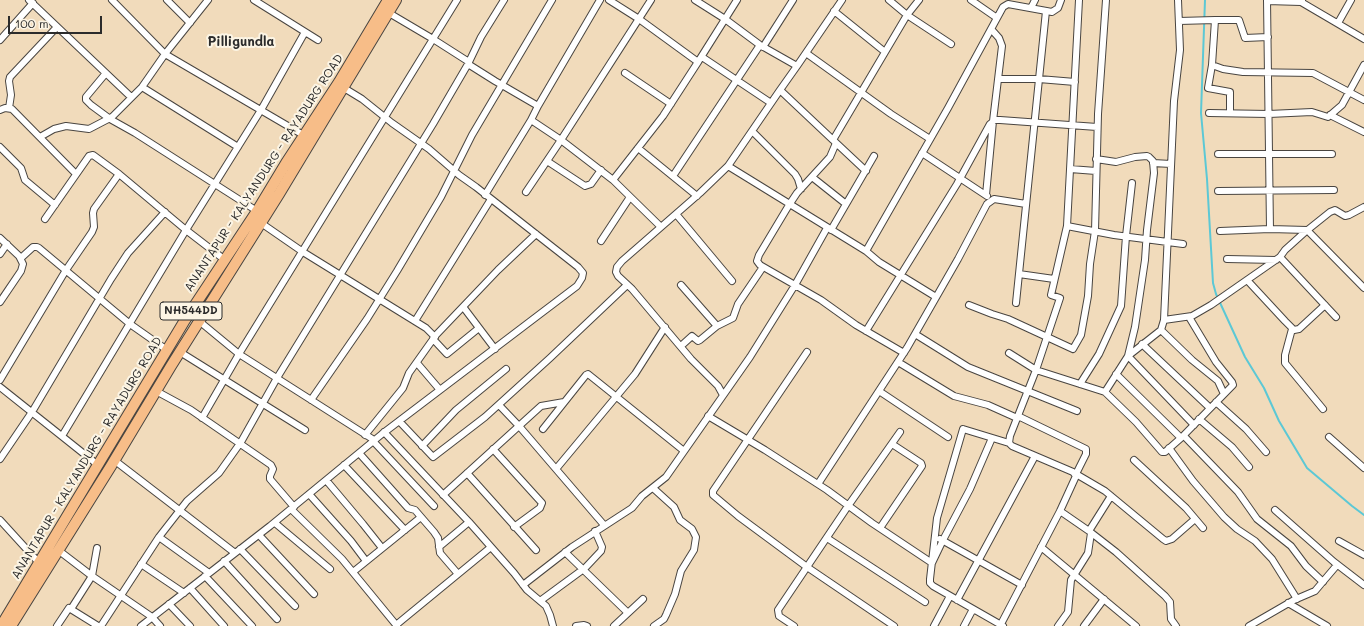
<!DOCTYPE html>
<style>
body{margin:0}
#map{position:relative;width:1364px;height:626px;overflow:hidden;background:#f1dbbb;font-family:Mali,sans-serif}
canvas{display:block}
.scale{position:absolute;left:8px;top:16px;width:94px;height:18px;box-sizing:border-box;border:2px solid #2b2b2b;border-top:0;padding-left:5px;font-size:12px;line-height:14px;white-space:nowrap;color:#2b2b2b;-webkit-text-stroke:3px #fcf5e5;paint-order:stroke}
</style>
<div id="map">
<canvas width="1364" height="626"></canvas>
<div class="scale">100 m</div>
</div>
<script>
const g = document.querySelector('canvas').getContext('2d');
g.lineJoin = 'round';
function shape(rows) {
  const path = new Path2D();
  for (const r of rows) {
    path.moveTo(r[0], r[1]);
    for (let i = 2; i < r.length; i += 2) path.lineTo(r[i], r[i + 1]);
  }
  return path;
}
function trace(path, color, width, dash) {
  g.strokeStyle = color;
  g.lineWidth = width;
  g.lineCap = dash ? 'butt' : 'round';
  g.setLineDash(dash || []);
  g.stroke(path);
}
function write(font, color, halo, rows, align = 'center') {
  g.font = font + ' Mali,sans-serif';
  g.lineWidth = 4;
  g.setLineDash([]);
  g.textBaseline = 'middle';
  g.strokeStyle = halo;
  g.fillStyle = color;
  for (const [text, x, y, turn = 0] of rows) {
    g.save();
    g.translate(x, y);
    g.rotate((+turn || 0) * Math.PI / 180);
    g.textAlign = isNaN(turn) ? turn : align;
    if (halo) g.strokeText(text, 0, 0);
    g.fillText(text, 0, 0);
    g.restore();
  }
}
const stream = shape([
 [1205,0,1201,113,1207,179,1213,283,1216,294,1245,357,1264,388,1279,421,1307,468,1352,506,1364,515]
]);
const minor = shape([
 [29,0,131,97],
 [112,0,165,54,305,136],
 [167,0,190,23],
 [254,0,318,40],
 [504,0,481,37,468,64,495,81,538,106,531,120,561,140,613,180],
 [609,0,639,19,698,62,737,0],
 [695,0,725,19,760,45,797,66,842,0],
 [889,0,907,15,919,0],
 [971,0,997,18],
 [1079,0,1067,226,1051,295,1060,298,1036,370,1105,392,1128,356,1161,330,1164,320,1192,316,1211,305,1280,257,1285,250,1305,232,1330,212,1335,210,1345,216,1349,215,1364,207],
 [1267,0,1270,229],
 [1302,0,1301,2,1364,39],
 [1267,1,1301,2],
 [1031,8,1035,0],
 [834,11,885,52],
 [389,13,433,39,469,62],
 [1179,21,1215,20],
 [1338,23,1351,0],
 [0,40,33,3],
 [763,47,793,0],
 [806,53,891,114,930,139],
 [702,57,771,103],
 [1212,65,1215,20,1239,20,1245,38,1268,37],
 [797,66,780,90,833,140,907,15,951,44],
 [106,73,86,97,86,100,91,105,110,119,135,133,257,211],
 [625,73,671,104],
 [998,79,1039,79,1075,82],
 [142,87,238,147],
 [780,90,728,166,866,251,948,108,1003,7,1008,4,1052,12,1058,8,1061,0],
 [538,106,600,0],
 [9,108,11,95,9,81,10,77,57,27],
 [0,110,5,108,12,109,76,174],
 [1209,113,1269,114,1312,112,1328,117,1342,105,1364,65],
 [1230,113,1230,92,1208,88,1212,65,1223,69,1243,72,1313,73,1364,100],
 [1330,115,1364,132],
 [752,131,795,174,798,179,801,189],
 [40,137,54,129,66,126,89,129,112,117,142,87,165,54,208,0],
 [834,141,866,171],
 [836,143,830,157,797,193,789,205,759,255,757,261,760,265,821,300,856,325,904,353],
 [0,147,21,168,25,180,55,205],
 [638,148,697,196],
 [922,153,987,196],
 [1218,154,1332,154],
 [1096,159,1116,162,1135,157,1147,156,1149,157,1153,161,1154,173,1147,230,1145,260,1135,327,1128,356,1194,425],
 [547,161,585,186,591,184,601,170],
 [1153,163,1171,164],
 [1070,169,1096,171],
 [673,176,760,45],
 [812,177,846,204],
 [1218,191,1334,190],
 [526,192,561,140,651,0],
 [485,195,531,120],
 [986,195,993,121,1002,46,999,38,991,29],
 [676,214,732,281],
 [45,219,89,156,93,155,119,174,186,230,225,260],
 [261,223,303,252,426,328,435,337],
 [1067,226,1114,235,1183,244],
 [661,227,613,180,663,116,698,62],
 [831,230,874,156],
 [1220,231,1270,229,1307,230,1364,288],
 [0,238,19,256,23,264,21,271,0,302],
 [601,241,630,197],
 [866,251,879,262,936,297],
 [0,254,7,244],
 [1280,257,1336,317],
 [21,258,33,247,37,247,39,248,130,324,167,350],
 [1227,259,1276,260],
 [1019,274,1054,279],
 [1247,280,1285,321,1294,330,1299,329,1325,305],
 [681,285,717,326],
 [1016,303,1046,11],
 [969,305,992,314,1008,319,1073,349,1081,335,1088,296,1090,264,1095,231,1098,114,1106,0],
 [464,308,495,349],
 [1164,320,1174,101,1180,50,1178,0],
 [199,321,239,354,374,440],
 [415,321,491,199],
 [1292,329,1285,355,1285,363,1323,409],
 [1161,330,1192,360,1218,381,1224,394],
 [866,331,957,184,990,124,995,120,1000,120,1097,127],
 [915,334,968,367,1077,411],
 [433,339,447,354,479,328],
 [1142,344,1210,408],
 [681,346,692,336,698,341,700,340,717,326,733,318,738,304,763,267],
 [180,352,305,430],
 [807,352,713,491,713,495,738,516,807,567,894,626],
 [898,362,954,396,988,405,1017,418],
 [417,363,440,390],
 [1116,374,1181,438,1233,385,1232,382,1216,362,1189,317],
 [0,380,66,270,92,232,94,227,93,213,94,209,119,174],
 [1080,384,1099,354,1121,306,1126,236,1132,183],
 [0,387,98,465],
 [156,391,191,410,271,465,273,469,270,476,270,479,294,507],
 [879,391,948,437],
 [1105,392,1136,422,1162,452,1165,452,1181,438],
 [723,395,718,386,691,359,632,289,618,276,616,272,617,267,622,261,700,193,728,166],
 [311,400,367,319,397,271,441,197,472,135,552,0],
 [1216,402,1246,429,1266,452],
 [499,405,519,426,604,525],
 [708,416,765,450,827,490,872,523,932,563,943,540,970,489,992,438],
 [1018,416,1086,449,1086,454,1076,474,1105,491,1163,539,1166,541,1172,539,1195,519],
 [202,418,239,354,457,0],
 [1199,419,1232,447,1249,467],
 [399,421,433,457,485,417,550,358,627,285],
 [543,429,586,375,588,374,684,451],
 [384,432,469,522,514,573,527,590,546,606,550,615,553,626],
 [365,435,403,388,409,373,436,335,498,270,536,234],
 [62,436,186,230,261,110,305,32],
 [1184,436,1238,492,1257,519,1291,546,1306,566,1323,582],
 [1329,437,1364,468],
 [373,441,434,506],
 [422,446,456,410,506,369],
 [1169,448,1193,481,1224,517,1237,529,1255,541,1272,559,1297,599],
 [493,449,542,503,540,508,514,527],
 [359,453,408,508,415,510,434,532,438,538,440,553,458,574],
 [0,459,32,412,111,279,128,253,165,212],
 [114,460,235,553],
 [1134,460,1186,508,1203,528],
 [344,465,405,530],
 [556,469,635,374,665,327],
 [467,473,536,550],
 [326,480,363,524,382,548],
 [818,484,907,348,958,259,987,204,994,199,1026,204],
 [653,488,674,507,680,520,692,529,696,537,694,550,681,571,675,594,666,615,664,619,654,626],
 [309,494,351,541,366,561],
 [443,495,541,406,564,402],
 [291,509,342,559,397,626],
 [1275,510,1334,562,1364,585],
 [1060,511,1089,531,1116,552,1165,596,1170,602,1171,619,1176,626],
 [0,520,41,565],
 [275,523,330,569],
 [880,528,922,466,921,463,892,444],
 [1089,531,1111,496],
 [259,535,314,594],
 [159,537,187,501,219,473,241,442,277,378,433,124,468,64],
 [827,538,925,602],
 [940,539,1022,585],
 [1339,541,1364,555],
 [439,547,469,522],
 [1041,547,1136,626],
 [240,549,295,606],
 [58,550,92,576,152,617,160,626],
 [565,552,628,613],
 [224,561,277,619],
 [141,564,184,593],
 [353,572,421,517],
 [205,576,252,626],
 [523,585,572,547,632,508,642,496,666,477,750,357,795,285,827,228],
 [190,588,224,626],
 [957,600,1035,456],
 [540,601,585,568,601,551,602,547,595,531],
 [1288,603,1327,626],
 [169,604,190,626],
 [71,609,92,576,97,548],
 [396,625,491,547],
 [57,626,69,608,98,626],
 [101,626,159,537,209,573],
 [141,626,270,526,382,434,540,314,577,286,582,278,583,273,578,267,476,187,459,175,429,149,392,123,362,99,344,88],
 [576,626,584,625,587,626],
 [614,626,643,599],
 [794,626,779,616,778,610,848,506,900,432],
 [934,626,950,596],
 [964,626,973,609],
 [1000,626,1060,511,1076,476,1073,472,1012,446,1009,443,1010,436,1036,370,1009,353],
 [1003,626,933,586,930,583,930,579,937,518,963,429,1009,443],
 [1058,626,1068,612,1071,580,1088,553,1091,533],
 [1084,626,1104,599],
 [1249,626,1294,600,1315,591,1337,565]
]);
const trunk = shape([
 [1,626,185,320,257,211,286,163,339,82,388,0],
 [11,626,111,466,171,366,279,194,396,0]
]);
const shields = [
 [191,311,62]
];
const shieldNames = [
 ["NH544DD",191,311]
];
const streetNames = [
 ["ANANTAPUR - KALYANDURG - RAYADURG ROAD",264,173,-57],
 ["ANANTAPUR - KALYANDURG - RAYADURG ROAD",87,458,-59]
];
const neighbourhoodNames = [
 ["Pilligundla",241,42]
];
trace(stream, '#5cc8d5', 2);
trace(minor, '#494541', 8);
trace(trunk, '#494541', 12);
trace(minor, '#fff', 6);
trace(trunk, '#f7bd88', 10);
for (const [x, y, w] of shields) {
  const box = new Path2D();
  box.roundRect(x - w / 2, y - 9, w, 18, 3);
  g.fillStyle = '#fcf5e5';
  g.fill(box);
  trace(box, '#2b2b2b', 1);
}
write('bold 11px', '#2b2b2b', null, shieldNames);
write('12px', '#2b2b2b', '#fcf5e5', streetNames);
write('bold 13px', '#2b2b2b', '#fcf5e5', neighbourhoodNames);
</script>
